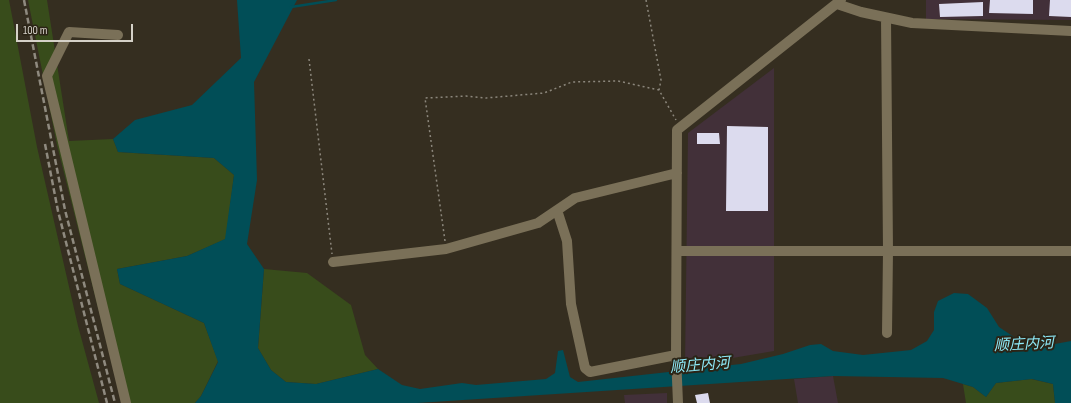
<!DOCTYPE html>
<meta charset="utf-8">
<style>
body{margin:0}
#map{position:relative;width:1071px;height:403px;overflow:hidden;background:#352e20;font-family:"Sofia Sans Condensed",sans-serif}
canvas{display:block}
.scale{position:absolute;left:16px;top:24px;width:117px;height:18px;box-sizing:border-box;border:2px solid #d5d1c8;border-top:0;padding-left:5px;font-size:12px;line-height:14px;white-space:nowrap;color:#d5d1c8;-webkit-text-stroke:3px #2b2416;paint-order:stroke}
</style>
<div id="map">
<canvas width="1071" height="403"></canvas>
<div class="scale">100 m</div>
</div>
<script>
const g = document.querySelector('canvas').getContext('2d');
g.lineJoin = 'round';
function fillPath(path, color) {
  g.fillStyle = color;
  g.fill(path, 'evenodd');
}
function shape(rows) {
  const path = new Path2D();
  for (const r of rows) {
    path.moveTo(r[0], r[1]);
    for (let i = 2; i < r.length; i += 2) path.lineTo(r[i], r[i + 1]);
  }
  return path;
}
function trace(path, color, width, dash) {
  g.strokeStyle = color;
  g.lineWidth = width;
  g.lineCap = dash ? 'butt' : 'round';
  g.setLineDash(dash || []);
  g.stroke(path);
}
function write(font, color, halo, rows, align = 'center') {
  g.font = font + ' "Sofia Sans Condensed","Noto Sans SC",sans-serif';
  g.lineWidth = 4;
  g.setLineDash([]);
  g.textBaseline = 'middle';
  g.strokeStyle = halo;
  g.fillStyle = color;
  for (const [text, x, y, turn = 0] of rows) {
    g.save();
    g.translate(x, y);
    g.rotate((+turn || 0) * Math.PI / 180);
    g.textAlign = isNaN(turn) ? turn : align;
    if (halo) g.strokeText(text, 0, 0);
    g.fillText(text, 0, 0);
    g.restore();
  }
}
const industrial = shape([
 [926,0,1071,0,1071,20,926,19],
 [774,68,774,351,685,366,688,133],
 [833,376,838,403,798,403,794,379],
 [667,393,667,403,625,403,624,395]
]);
const green = shape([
 [0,0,9,0,37,147,78,326,99,403,0,403],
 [28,0,47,0,69,141,113,139,118,152,214,158,234,175,226,239,187,256,117,269,120,284,204,323,218,361,201,396,195,403,122,403,57,145],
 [264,269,307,273,351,305,365,355,378,369,316,384,286,382,271,370,258,348],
 [1031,379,1053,384,1055,403,966,403,963,384,973,387,986,397,996,383]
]);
const water = shape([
 [237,0,297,0,254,82,257,180,247,244,264,269,258,348,271,370,286,382,316,384,378,369,402,385,420,389,462,383,476,385,546,379,555,373,558,351,563,350,570,377,578,382,741,364,783,354,810,345,821,344,833,351,863,355,911,350,927,341,934,330,934,312,938,301,954,293,968,294,987,308,999,327,1017,339,1055,344,1071,341,1071,403,1055,403,1053,384,1032,379,996,383,986,397,973,387,943,378,833,376,417,403,195,403,201,396,218,362,204,323,120,284,117,269,187,256,225,239,234,175,214,158,118,152,113,139,135,120,192,105,241,58]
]);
const stream = shape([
 [291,7,336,0]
]);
const building = shape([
 [990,0,1033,0,1033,14,989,13],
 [1050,0,1071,0,1071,17,1049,16],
 [983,2,983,16,940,17,939,4],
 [727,126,768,127,768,211,726,211],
 [697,133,719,133,720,144,697,144],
 [708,393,710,403,697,403,695,395]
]);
const path = shape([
 [646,0,661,80,659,90],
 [309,59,332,254],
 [445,241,425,98,466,96,486,98,544,93,572,82,618,81,659,90,676,120]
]);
const minor = shape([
 [837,4,861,12,912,23,1071,31],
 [886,18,888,251,887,333],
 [118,35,69,32,47,76,126,403],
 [557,210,567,241,571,304,585,368,590,372,676,355],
 [677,251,1071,251],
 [333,262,446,249,538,223,575,198,677,173],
 [678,403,676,355,677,130,841,0]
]);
const rail = shape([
 [24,0,65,210,115,403],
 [45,144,58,211,107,403]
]);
const waterNames = [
 ["顺庄内河",1024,345,-3],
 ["顺庄内河",700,366,-5]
];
fillPath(industrial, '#423039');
fillPath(green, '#384c1b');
fillPath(water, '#014e57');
trace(stream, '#014e57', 2.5);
fillPath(building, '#dcdbee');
trace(path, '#8c877c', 1.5, [2, 3]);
trace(minor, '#7a7058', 10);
trace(rail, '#8f8a7f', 2.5, [6, 3]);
write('italic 15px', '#8eeaf8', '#2b2416', waterNames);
</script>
